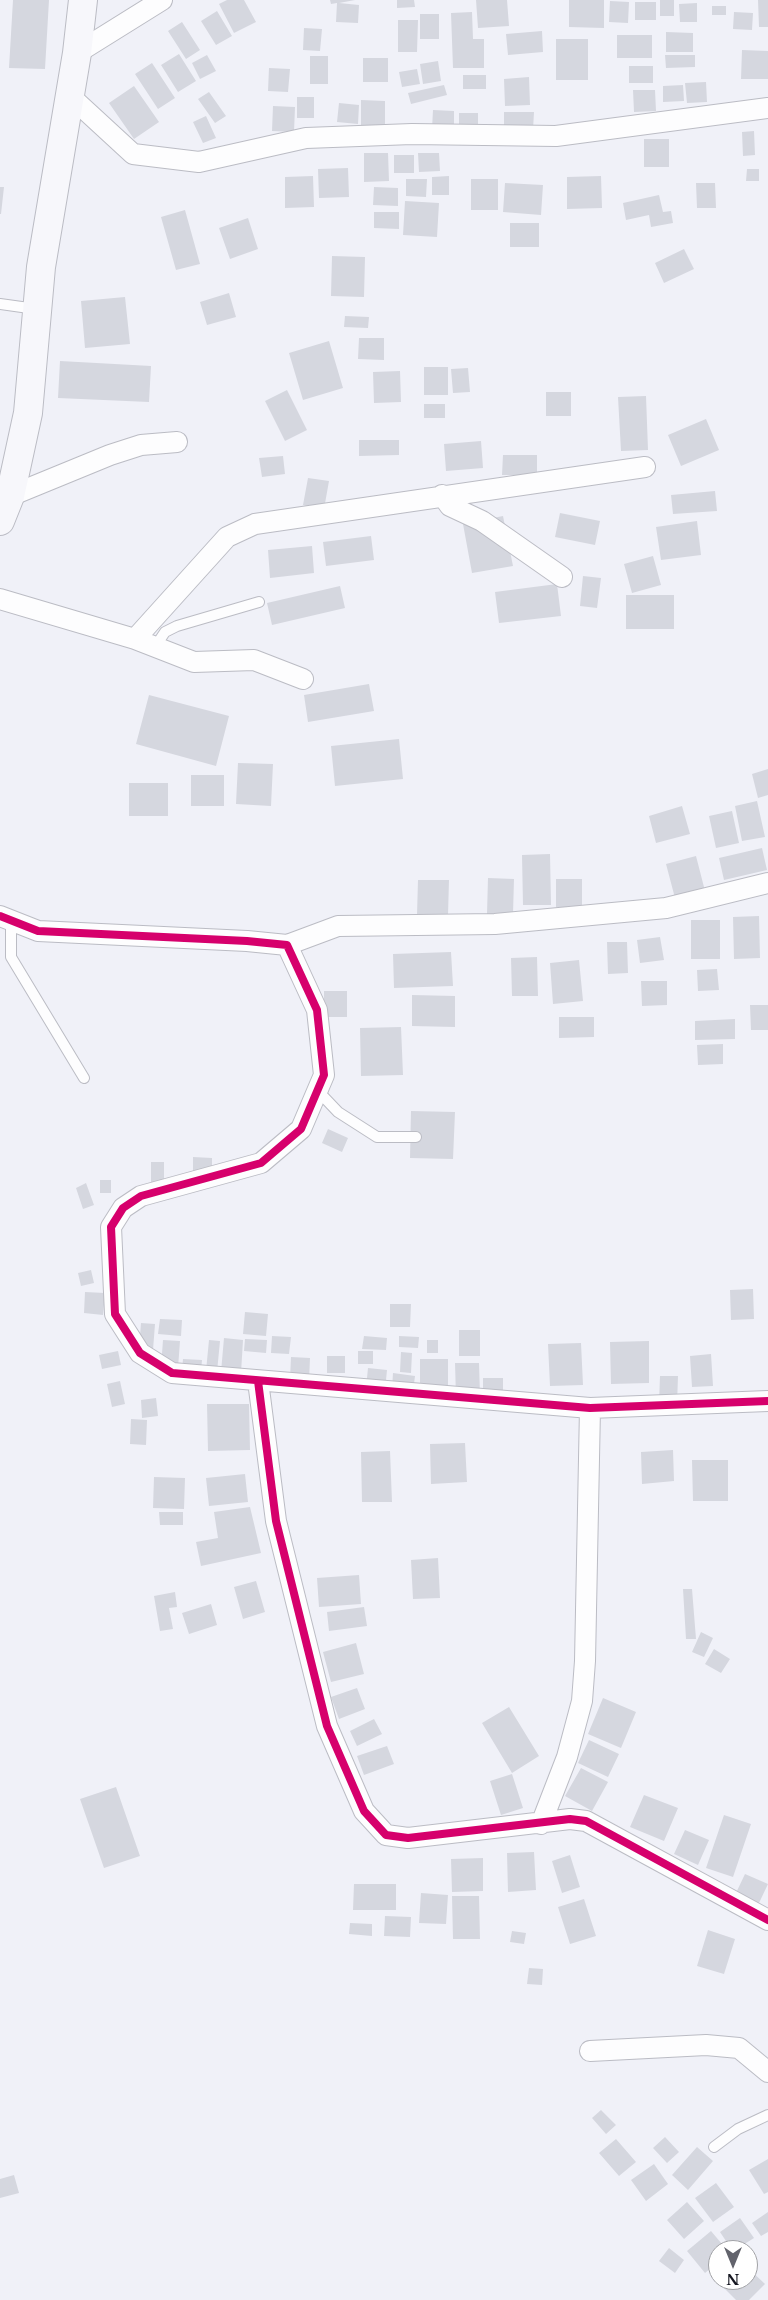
<!DOCTYPE html>
<style>
body{margin:0}
#map{position:relative;width:768px;height:2300px;overflow:hidden;background:#f0f1f8;font-family:"Libre Baskerville",serif}
canvas{display:block}
.north{position:absolute;left:708px;top:2240px;width:50px;height:50px;box-sizing:border-box;background:#fff;border:1px solid #a1a2a6;border-radius:50%;rotate:180deg;font-size:14px;font-weight:700;line-height:20px;text-align:center;color:#151620}
.north::after{content:'';display:block;margin:auto;width:18px;height:22px;background:#62636c;clip-path:polygon(50% 0,100% 100%,50% 72%,0 100%)}
</style>
<div id="map">
<canvas width="768" height="2300"></canvas>
<div class="north">N</div>
</div>
<script>
const g = document.querySelector('canvas').getContext('2d');
g.lineJoin = 'round';
function fillPath(path, color) {
  g.fillStyle = color;
  g.fill(path, 'evenodd');
}
function shape(rows) {
  const path = new Path2D();
  for (const r of rows) {
    path.moveTo(r[0], r[1]);
    for (let i = 2; i < r.length; i += 2) path.lineTo(r[i], r[i + 1]);
  }
  return path;
}
function trace(path, color, width, dash) {
  g.strokeStyle = color;
  g.lineWidth = width;
  g.lineCap = dash ? 'butt' : 'round';
  g.setLineDash(dash || []);
  g.stroke(path);
}
const building = shape([
 [13,0,49,0,45,69,9,68],
 [227,0,244,0,256,22,234,33,219,4],
 [330,0,355,0,339,3,359,5,358,23,336,22,337,3,331,4],
 [397,0,414,0,415,7,397,8],
 [476,0,507,0,509,26,478,28],
 [569,0,604,0,604,28,569,27],
 [660,0,674,0,674,16,660,16],
 [758,0,768,0,768,27,759,27],
 [610,1,629,2,628,23,609,22],
 [635,2,656,2,656,20,635,20],
 [697,3,697,22,680,22,679,4],
 [712,6,726,6,726,15,712,15],
 [217,11,232,36,216,45,201,21],
 [472,12,473,39,468,39,484,39,484,68,453,68,451,13],
 [734,12,753,13,752,30,733,29],
 [420,14,439,14,439,39,420,39],
 [398,20,418,20,417,52,398,52],
 [182,22,200,50,186,59,168,31],
 [304,28,322,29,320,51,303,50],
 [542,31,543,52,508,55,506,34],
 [666,32,693,33,693,52,666,52],
 [617,35,652,35,652,58,617,58],
 [556,39,588,39,588,80,556,80],
 [742,50,768,51,768,79,741,79],
 [179,54,196,81,178,92,161,65],
 [207,55,216,71,200,79,192,63],
 [665,55,695,55,695,67,666,68],
 [310,56,328,56,328,84,310,84],
 [363,58,388,58,388,82,363,82],
 [438,61,441,81,423,84,420,64],
 [152,63,175,98,158,109,135,74],
 [629,66,653,66,653,83,629,83],
 [269,68,290,69,288,92,268,91],
 [417,69,420,84,402,87,399,72],
 [463,75,486,75,486,89,463,89],
 [529,77,530,105,505,106,504,79],
 [706,82,707,102,687,103,685,83],
 [444,85,447,95,411,104,408,93],
 [683,85,684,101,663,102,663,86],
 [134,86,159,122,134,139,109,103],
 [633,90,655,90,656,111,634,112],
 [209,92,226,116,215,123,198,99],
 [297,97,314,97,314,118,297,118],
 [361,100,385,101,385,130,361,130],
 [339,103,359,105,358,124,337,122],
 [273,106,295,107,294,132,272,131],
 [433,110,454,111,454,130,432,129],
 [504,112,534,112,533,130,504,129],
 [459,113,478,113,478,128,459,128],
 [206,116,216,138,203,143,193,122],
 [754,131,755,155,743,156,742,132],
 [644,139,669,139,669,167,644,167],
 [364,153,388,153,389,181,364,182],
 [418,153,439,153,440,171,419,172],
 [394,155,414,155,414,173,394,173],
 [348,168,349,197,319,198,318,169],
 [747,169,759,169,759,181,746,181],
 [313,176,314,207,285,208,285,177],
 [449,176,449,195,432,195,432,177],
 [601,176,602,208,567,209,567,177],
 [406,179,427,179,426,197,406,196],
 [471,179,498,179,498,210,471,210],
 [505,183,543,185,541,215,503,212],
 [696,183,715,183,716,208,697,208],
 [0,187,4,187,1,214,0,214],
 [374,187,398,188,398,206,373,205],
 [659,195,663,212,671,211,673,223,651,227,649,215,626,220,623,203],
 [405,201,439,203,437,237,403,235],
 [185,210,200,264,176,270,161,217],
 [374,212,399,212,399,229,374,228],
 [248,218,258,249,230,259,219,228],
 [510,223,539,223,539,247,510,247],
 [684,249,694,269,664,283,655,263],
 [332,256,365,257,364,297,331,296],
 [229,293,236,317,207,325,200,302],
 [125,297,130,344,85,348,81,301],
 [345,316,369,317,368,328,344,327],
 [359,338,384,338,384,360,358,359],
 [329,341,343,388,303,400,289,353],
 [60,361,151,366,149,402,58,398],
 [424,367,448,367,448,395,424,395],
 [468,368,470,392,453,393,451,369],
 [400,371,401,402,374,403,373,372],
 [287,390,307,430,285,441,265,401],
 [546,392,571,392,571,416,546,416],
 [646,396,648,450,621,451,618,397],
 [424,404,445,404,445,418,424,418],
 [706,419,719,450,681,466,668,435],
 [359,440,399,440,399,455,359,456],
 [481,441,483,468,446,471,444,444],
 [503,455,537,455,537,475,502,475],
 [283,456,285,474,262,477,259,458],
 [308,478,329,481,324,509,303,505],
 [715,491,717,511,673,514,671,495],
 [560,513,600,521,595,545,555,537],
 [503,516,513,566,472,573,463,524],
 [697,521,701,555,661,560,656,527],
 [371,536,374,560,326,566,323,542],
 [312,546,314,573,270,578,268,550],
 [653,556,661,585,632,593,624,564],
 [583,576,601,578,597,608,580,606],
 [557,584,561,616,499,623,495,592],
 [340,586,345,608,272,625,267,603],
 [626,595,674,595,674,629,626,629],
 [369,684,374,711,308,722,304,695],
 [149,695,229,716,216,766,136,744],
 [399,739,403,779,335,786,331,746],
 [238,763,273,764,271,806,236,804],
 [768,769,768,795,758,798,752,774],
 [191,775,224,775,224,806,191,806],
 [129,783,168,783,168,816,129,816],
 [757,801,765,837,742,841,735,806],
 [682,806,690,834,656,843,649,816],
 [732,811,739,843,716,848,709,816],
 [762,848,767,870,724,880,719,858],
 [550,854,551,905,523,905,522,855],
 [696,856,705,891,675,898,666,864],
 [488,878,514,879,513,914,487,914],
 [556,879,582,879,582,907,556,907],
 [418,880,449,880,448,915,417,915],
 [759,916,760,958,734,959,733,917],
 [691,920,720,920,720,959,691,959],
 [660,937,664,960,640,963,637,940],
 [607,942,627,942,628,973,608,974],
 [451,952,453,986,394,988,393,954],
 [537,957,538,996,512,996,511,958],
 [579,960,583,1001,553,1004,550,963],
 [717,969,719,990,698,991,697,970],
 [641,981,667,981,667,1005,642,1006],
 [324,991,347,991,347,1017,324,1017],
 [412,995,455,996,455,1027,412,1026],
 [750,1005,768,1005,768,1030,751,1030],
 [559,1017,594,1017,594,1037,559,1038],
 [735,1019,735,1039,695,1040,695,1021],
 [401,1027,403,1075,361,1076,360,1028],
 [723,1044,723,1064,698,1065,697,1045],
 [411,1111,455,1112,453,1159,410,1158],
 [328,1129,348,1138,342,1152,322,1143],
 [193,1157,212,1158,212,1175,193,1174],
 [151,1162,164,1162,164,1183,151,1183],
 [100,1180,111,1180,111,1193,100,1193],
 [86,1183,94,1205,83,1209,76,1188],
 [91,1270,94,1283,81,1286,78,1273],
 [753,1289,754,1319,731,1320,730,1290],
 [85,1292,105,1293,103,1315,84,1313],
 [390,1304,411,1304,410,1327,390,1327],
 [245,1312,268,1314,266,1336,243,1334],
 [160,1319,182,1320,181,1336,158,1334],
 [141,1323,155,1324,153,1350,139,1349],
 [459,1330,480,1330,480,1356,459,1356],
 [272,1336,291,1337,289,1354,271,1353],
 [364,1336,387,1338,386,1350,362,1349],
 [399,1336,419,1337,418,1348,399,1347],
 [224,1338,243,1340,241,1373,221,1372],
 [245,1339,267,1340,266,1353,244,1351],
 [163,1340,180,1341,178,1368,161,1367],
 [209,1340,220,1341,217,1372,206,1371],
 [427,1340,438,1340,438,1353,427,1353],
 [649,1341,649,1383,611,1384,610,1342],
 [581,1343,583,1385,550,1386,548,1344],
 [118,1351,121,1365,102,1369,99,1355],
 [358,1351,373,1351,373,1364,358,1364],
 [401,1352,412,1353,411,1373,400,1372],
 [711,1354,713,1386,692,1387,690,1356],
 [327,1356,345,1356,345,1373,327,1373],
 [291,1357,310,1358,309,1381,290,1379],
 [183,1359,202,1360,201,1371,182,1370],
 [420,1359,448,1359,448,1396,420,1395],
 [455,1363,479,1363,480,1396,456,1397],
 [368,1368,387,1370,385,1390,366,1388],
 [393,1373,415,1376,413,1391,392,1389],
 [660,1376,678,1376,677,1405,659,1404],
 [483,1378,503,1378,503,1396,483,1396],
 [120,1381,125,1404,112,1407,107,1384],
 [156,1398,158,1416,142,1418,141,1400],
 [207,1404,249,1404,250,1450,208,1451],
 [131,1419,147,1420,146,1445,130,1444],
 [465,1443,467,1482,431,1484,430,1444],
 [673,1450,674,1481,642,1484,641,1452],
 [390,1451,392,1502,362,1502,361,1452],
 [692,1460,728,1460,728,1501,693,1501],
 [245,1474,248,1502,209,1506,206,1478],
 [154,1477,185,1478,184,1509,153,1508],
 [250,1507,261,1553,201,1566,196,1542,218,1538,214,1512],
 [159,1512,183,1512,183,1525,160,1525],
 [438,1558,440,1598,413,1599,411,1560],
 [359,1575,361,1604,319,1607,317,1578],
 [256,1581,265,1612,243,1619,234,1587],
 [683,1589,692,1589,696,1639,686,1639],
 [175,1592,177,1607,169,1608,173,1629,160,1631,154,1596],
 [211,1604,217,1625,189,1634,182,1613],
 [364,1607,367,1626,329,1631,327,1612],
 [701,1632,713,1638,704,1657,692,1652],
 [356,1643,364,1674,331,1682,323,1652],
 [714,1649,730,1659,721,1673,705,1664],
 [357,1688,365,1709,339,1719,331,1697],
 [603,1698,636,1712,621,1748,588,1734],
 [509,1707,539,1756,512,1773,482,1723],
 [374,1719,382,1734,357,1746,350,1731],
 [589,1740,619,1754,608,1777,578,1763],
 [387,1746,394,1764,364,1775,357,1756],
 [581,1768,608,1782,592,1811,565,1796],
 [512,1774,523,1808,501,1815,490,1781],
 [116,1787,140,1856,104,1868,80,1799],
 [644,1795,678,1808,664,1841,630,1827],
 [724,1815,751,1824,733,1877,706,1868],
 [685,1830,709,1840,698,1865,674,1854],
 [534,1852,536,1890,508,1892,507,1853],
 [570,1855,580,1887,562,1893,552,1861],
 [483,1858,483,1891,452,1892,451,1859],
 [745,1874,768,1884,759,1903,736,1893],
 [354,1884,396,1884,396,1910,353,1910],
 [421,1893,448,1895,446,1924,419,1923],
 [452,1896,479,1896,480,1939,453,1939],
 [584,1899,596,1936,570,1944,558,1907],
 [385,1916,411,1917,410,1937,384,1936],
 [350,1923,372,1924,372,1936,349,1934],
 [708,1930,735,1939,724,1974,697,1966],
 [512,1931,526,1933,524,1944,510,1942],
 [529,1968,543,1969,542,1985,527,1984],
 [601,2110,616,2125,606,2134,592,2118],
 [665,2137,679,2152,667,2163,653,2148],
 [616,2139,636,2162,619,2176,599,2153],
 [697,2147,713,2161,688,2190,672,2175],
 [768,2159,768,2192,764,2194,749,2170],
 [654,2164,668,2184,646,2201,631,2180],
 [14,2175,19,2193,0,2198,0,2179],
 [716,2183,734,2207,713,2222,695,2198],
 [687,2202,704,2221,684,2239,667,2220],
 [768,2212,768,2232,761,2236,752,2223],
 [740,2218,754,2238,735,2250,732,2250,720,2232],
 [711,2231,727,2250,718,2250,718,2262,705,2273,687,2251],
 [669,2248,684,2260,675,2273,659,2261],
 [748,2268,765,2284,749,2300,736,2300,715,2279,718,2277,718,2280,748,2280]
]);
const lane = shape([
 [0,304,36,309],
 [155,647,165,632,177,626,259,602],
 [11,921,11,957,84,1078],
 [318,1091,338,1112,377,1137,416,1137],
 [714,2147,738,2129,768,2115]
]);
const street = shape([
 [77,53,162,0],
 [70,96,133,154,199,162,306,138,412,134,556,136,768,108],
 [442,495,450,506,482,521,562,577],
 [10,496,110,455,141,445,177,442],
 [0,599,135,639,227,537,255,524,645,467],
 [135,639,194,662,254,660,303,679],
 [0,916,38,931,247,941,287,945,317,1010,324,1075,301,1129,261,1163,141,1196,123,1208,111,1227,115,1314,140,1353,172,1373,590,1408,768,1401],
 [287,945,338,926,495,924,666,908,768,883],
 [258,1381,276,1521,327,1726,364,1811,386,1835,408,1838,570,1819,586,1821,768,1920],
 [541,1824,567,1757,582,1701,585,1661,590,1408],
 [590,2051,706,2045,739,2048,768,2072]
]);
const secondary = shape([
 [0,521,10,496,28,413,41,267,77,53,83,0]
]);
const cycleway = shape([
 [0,916,38,931,247,941,287,945,317,1010,324,1075,301,1129,261,1163,141,1196,123,1208,111,1227,115,1314,140,1353,172,1373,590,1408,768,1401],
 [258,1381,276,1521,327,1726,364,1811,386,1835,408,1838,570,1819,586,1821,768,1920]
]);
fillPath(building, '#d5d7df');
trace(lane, '#bbbcc4', 12);
trace(street, '#bbbcc4', 22);
trace(secondary, '#bbbcc4', 30);
trace(lane, '#fdfdfe', 10);
trace(street, '#fdfdfe', 20);
trace(secondary, '#f7f7fb', 28);
trace(cycleway, '#d6006c', 8);
</script>
